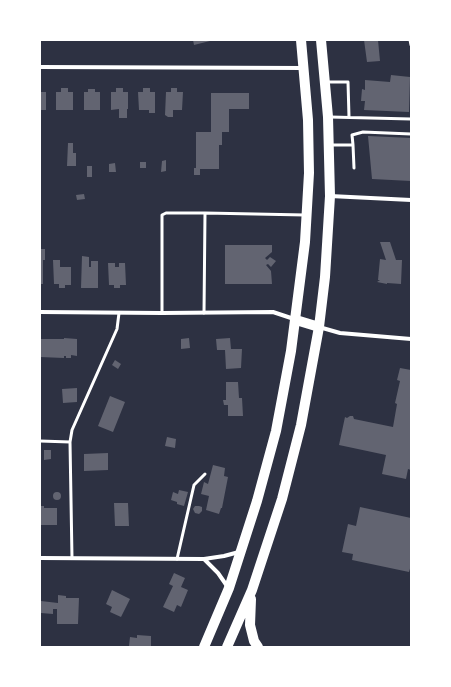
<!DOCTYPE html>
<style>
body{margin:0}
#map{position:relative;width:451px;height:687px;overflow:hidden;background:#2d3142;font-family:Roboto,sans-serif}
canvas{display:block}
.frame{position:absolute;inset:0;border:41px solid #fff;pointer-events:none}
</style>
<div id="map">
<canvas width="451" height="687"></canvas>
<div class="frame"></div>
</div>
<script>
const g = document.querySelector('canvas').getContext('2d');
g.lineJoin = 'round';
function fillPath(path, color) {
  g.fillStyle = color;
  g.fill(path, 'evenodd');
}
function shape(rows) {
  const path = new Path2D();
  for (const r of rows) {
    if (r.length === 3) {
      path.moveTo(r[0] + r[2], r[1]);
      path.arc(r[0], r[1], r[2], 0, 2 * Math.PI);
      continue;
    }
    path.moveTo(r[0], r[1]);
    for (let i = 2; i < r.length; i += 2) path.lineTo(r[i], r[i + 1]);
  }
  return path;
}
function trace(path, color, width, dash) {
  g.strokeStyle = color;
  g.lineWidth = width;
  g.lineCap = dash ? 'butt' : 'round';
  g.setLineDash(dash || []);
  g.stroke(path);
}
const building = shape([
 [193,40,210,40,210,41,194,45],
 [364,40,378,40,380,61,367,62],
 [391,75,410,77,409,112,364,110,365,101,361,101,362,89,365,90,365,80,390,82],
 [61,88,68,88,68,92,73,92,73,110,56,110,56,92,61,92],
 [116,88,123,88,123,92,128,92,128,109,127,109,127,118,119,118,119,109,111,110,111,92,116,92],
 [143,88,150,88,150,92,155,92,155,113,149,113,149,110,139,110,138,92,143,92],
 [171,88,177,88,177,92,183,92,182,110,173,110,173,117,168,117,165,115,166,92,171,92],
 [88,89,95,89,95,92,100,92,100,110,84,110,84,92,88,92],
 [40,92,46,92,46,110,40,110],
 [211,93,249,93,249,109,229,109,229,132,222,132,222,145,219,145,219,169,200,169,200,175,194,175,194,168,196,168,196,132,211,132],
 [368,136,411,138,411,181,372,179],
 [68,143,73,143,73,153,76,153,76,166,67,166],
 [166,160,166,171,161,172,162,161],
 [140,162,146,162,146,168,140,168],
 [115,163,116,172,109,172,109,164],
 [87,166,92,166,92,177,87,177],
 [84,194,85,199,77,200,76,195],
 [380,242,390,242,396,260,402,260,401,284,387,283,387,284,377,282,380,280,378,280,380,259,386,260],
 [225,245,272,245,272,252,265,258,267,260,270,257,276,261,271,267,268,264,266,265,271,271,272,284,225,284],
 [40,249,45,249,45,260,43,260,43,284,40,284],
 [82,256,89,257,89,267,91,267,91,261,98,261,98,288,81,288],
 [53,260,60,260,60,267,71,267,71,285,65,285,65,288,59,288,59,284,54,284],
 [108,263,115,263,115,267,119,267,119,263,125,263,126,285,120,285,120,288,114,288,114,285,109,285],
 [64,338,77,339,77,356,71,355,71,358,66,358,66,356,64,356,64,358,40,357,40,339,64,339],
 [189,338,190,348,181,349,181,339],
 [230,338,231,349,242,349,241,368,226,369,225,350,217,350,216,339],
 [115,360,121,364,118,369,112,365],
 [400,368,411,370,411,470,408,469,406,479,382,474,386,455,339,445,345,417,347,418,350,416,353,416,354,419,393,427,397,404,395,403,400,381,397,380],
 [226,382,238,382,239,398,242,398,243,416,228,416,228,405,224,405,223,400,226,400],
 [77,388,77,402,63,403,62,389],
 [110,396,125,402,113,432,98,426],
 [167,437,176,439,175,448,165,446],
 [44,450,51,450,51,459,44,460],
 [108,453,108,470,84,471,84,454],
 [213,465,225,468,224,476,228,477,222,508,221,508,219,514,206,510,209,496,201,494,204,482,208,484],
 [179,490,188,492,184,506,177,504,177,502,171,500,173,492,178,494],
 [57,496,4],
 [114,503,128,503,129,526,115,526],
 [40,506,44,506,44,508,57,508,57,525,40,525],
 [195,506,199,506,202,507,202,511,199,514,195,513,193,509],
 [360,507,411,518,411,565,409,572,352,560,353,554,342,552,348,524,356,526],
 [174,573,185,578,181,587,188,590,181,607,177,605,174,612,163,607,173,586,169,584],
 [112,590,130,599,121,617,110,612,112,607,106,604],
 [58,595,66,596,66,598,79,598,78,624,57,624,57,609,53,609,53,614,41,613,41,601,58,603],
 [137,635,151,636,151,647,129,646,130,637,137,638]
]);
const service = shape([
 [410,40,411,45],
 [327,82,348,82,349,117],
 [330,117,411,119],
 [331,145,353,145,354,168],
 [353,145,352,135,363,132,411,134],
 [162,313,162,215,166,213,205,213],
 [204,313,205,213,305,215],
 [40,441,70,442],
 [72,558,70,442,72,430,117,329,119,313],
 [177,559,194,485,205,474]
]);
const minor = shape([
 [40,67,304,68],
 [330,196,411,200],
 [40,312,162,313,273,312,294,319],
 [319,327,340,333,411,339],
 [40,558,204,559,224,556,239,552],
 [204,559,218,573,227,586]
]);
const primary = shape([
 [296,320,319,327],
 [251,599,250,625,254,641,258,647],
 [204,647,229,588,257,501,276,431,291,351,305,242,309,173,308,120,301,40],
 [227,647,252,590,282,499,301,425,319,327,325,277,330,196,328,117,321,40]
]);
fillPath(building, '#626471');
trace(service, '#fff', 3);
trace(minor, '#fff', 4);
trace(primary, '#fff', 10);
</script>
